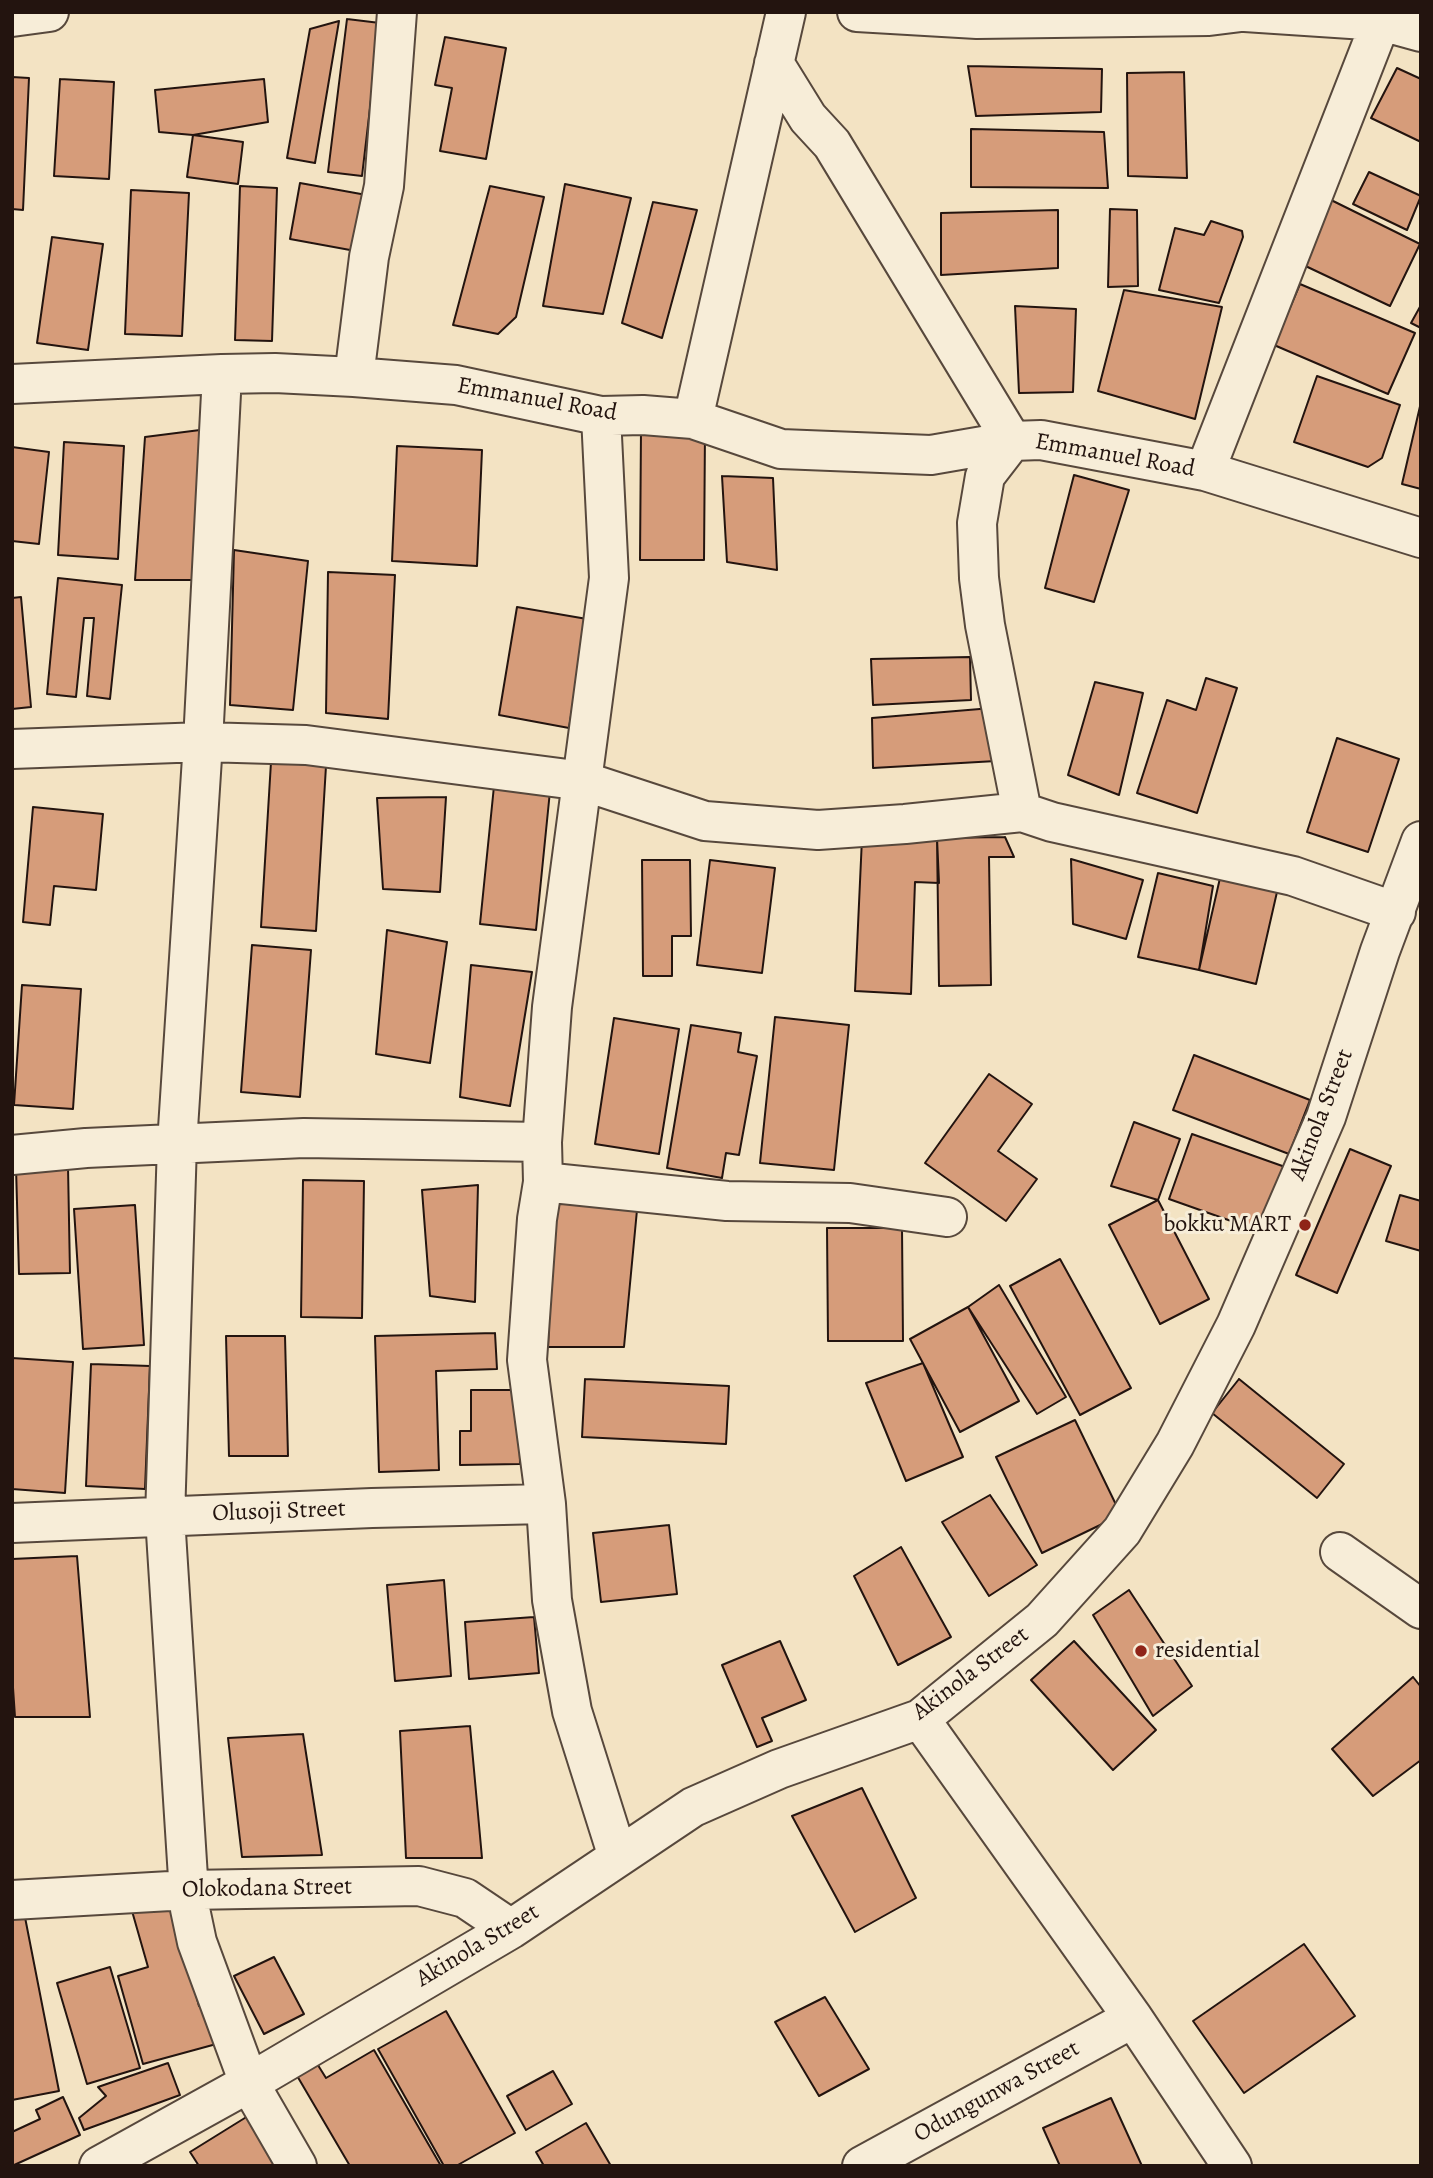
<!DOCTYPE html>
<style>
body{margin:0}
#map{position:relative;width:1433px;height:2178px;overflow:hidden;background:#f3e3c3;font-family:Alegreya,serif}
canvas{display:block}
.frame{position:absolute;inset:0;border:14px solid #23140f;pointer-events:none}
</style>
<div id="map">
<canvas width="1433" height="2178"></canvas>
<div class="frame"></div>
</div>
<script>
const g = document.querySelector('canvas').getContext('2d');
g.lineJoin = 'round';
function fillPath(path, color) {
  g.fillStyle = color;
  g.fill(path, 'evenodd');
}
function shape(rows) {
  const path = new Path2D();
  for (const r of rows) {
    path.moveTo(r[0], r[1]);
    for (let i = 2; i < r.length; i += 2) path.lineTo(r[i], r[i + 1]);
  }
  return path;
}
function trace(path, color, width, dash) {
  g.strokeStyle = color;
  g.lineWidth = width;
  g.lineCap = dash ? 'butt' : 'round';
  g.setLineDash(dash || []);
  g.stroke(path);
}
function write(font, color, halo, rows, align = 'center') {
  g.font = font + ' Alegreya,serif';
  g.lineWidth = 6;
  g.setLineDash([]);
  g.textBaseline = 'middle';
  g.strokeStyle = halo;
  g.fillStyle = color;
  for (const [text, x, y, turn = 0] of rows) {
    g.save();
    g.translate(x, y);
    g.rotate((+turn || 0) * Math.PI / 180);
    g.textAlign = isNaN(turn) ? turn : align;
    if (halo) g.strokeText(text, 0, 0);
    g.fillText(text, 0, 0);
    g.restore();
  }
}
const building = shape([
 [347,19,380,23,362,176,328,172,347,19],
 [339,21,315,163,287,158,310,29,339,21],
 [445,37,506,48,486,159,440,151,452,88,435,85,445,37],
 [968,66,1102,69,1101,112,976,116,968,66],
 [1397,68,1421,79,1421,142,1371,118,1397,68],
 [1184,72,1187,178,1128,176,1127,73,1184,72],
 [12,77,29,78,23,210,12,209,12,77],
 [60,79,114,82,109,179,54,176,60,79],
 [264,79,268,122,193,135,159,132,155,90,264,79],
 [971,129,1104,132,1108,188,971,187,971,129],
 [193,135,243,142,238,184,187,177,193,135],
 [1369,172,1421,196,1407,230,1353,204,1369,172],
 [300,183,372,196,361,252,290,239,300,183],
 [565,184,631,198,603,314,543,306,565,184],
 [240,186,277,188,272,341,235,340,240,186],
 [490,186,544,197,516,317,498,334,453,325,490,186],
 [131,190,189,193,182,336,125,334,131,190],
 [1327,198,1420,244,1390,306,1297,262,1327,198],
 [653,202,697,210,662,338,622,323,653,202],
 [1110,209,1137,210,1138,286,1108,287,1110,209],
 [1058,210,1058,268,941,275,941,213,1058,210],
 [1211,221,1242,231,1243,237,1219,303,1159,290,1175,228,1204,235,1211,221],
 [52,237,103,244,88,350,37,343,52,237],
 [1300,284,1415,333,1388,394,1274,345,1300,284],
 [1124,290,1222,307,1195,419,1098,391,1124,290],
 [1421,305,1421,328,1411,323,1421,305],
 [1015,306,1076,309,1073,392,1019,393,1015,306],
 [1317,376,1400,405,1382,458,1368,467,1294,442,1317,376],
 [1421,402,1421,489,1402,484,1421,402],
 [641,429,705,430,704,560,640,560,641,429],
 [200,430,199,580,135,580,145,437,200,430],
 [64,442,124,446,118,559,58,555,64,442],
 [397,446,482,450,477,566,392,561,397,446],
 [12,447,49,452,39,544,12,541,12,447],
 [1074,475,1129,490,1094,602,1045,588,1074,475],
 [722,476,773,478,777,570,727,562,722,476],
 [234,550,308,561,293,710,230,705,234,550],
 [328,572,395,575,388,719,326,713,328,572],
 [58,578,122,585,110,699,87,696,94,618,84,618,76,697,47,694,58,578],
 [21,597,31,707,12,709,12,598,21,597],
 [517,607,587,619,569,728,499,715,517,607],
 [970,657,971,700,873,705,871,659,970,657],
 [1206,678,1237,688,1197,813,1137,793,1167,700,1196,710,1206,678],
 [1095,682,1143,693,1119,795,1068,775,1095,682],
 [992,708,996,761,873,768,872,718,992,708],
 [1337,738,1399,759,1368,852,1307,832,1337,738],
 [271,762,326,766,316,931,261,927,271,762],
 [494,786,550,791,536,930,480,924,494,786],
 [446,797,440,892,383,889,377,798,446,797],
 [33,807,103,814,96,890,54,886,50,925,23,922,33,807],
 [1005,837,1014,857,989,857,991,985,939,986,937,838,1005,837],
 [862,838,937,838,939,883,915,882,911,994,855,991,862,838],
 [1071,859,1143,880,1126,939,1073,924,1071,859],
 [642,860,690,860,691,936,672,936,672,976,643,976,642,860],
 [710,860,775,868,762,973,697,965,710,860],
 [1158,873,1213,886,1199,970,1138,957,1158,873],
 [1220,878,1277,892,1256,984,1199,970,1220,878],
 [387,930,447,942,430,1063,376,1054,387,930],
 [252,945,311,950,300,1097,241,1092,252,945],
 [471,965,532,972,510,1106,460,1097,471,965],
 [22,985,81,989,73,1109,14,1105,22,985],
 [775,1017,849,1025,834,1170,760,1163,775,1017],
 [614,1018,679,1029,659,1154,595,1144,614,1018],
 [691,1025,741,1033,738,1052,757,1056,739,1155,726,1153,722,1178,667,1168,691,1025],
 [1194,1055,1310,1100,1289,1154,1173,1110,1194,1055],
 [989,1074,1032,1104,998,1151,1037,1179,1006,1221,925,1163,989,1074],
 [1134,1122,1180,1139,1158,1200,1111,1186,1134,1122],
 [1192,1134,1288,1168,1265,1233,1169,1199,1192,1134],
 [1350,1149,1391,1166,1337,1293,1296,1275,1350,1149],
 [68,1166,70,1273,19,1274,16,1167,68,1166],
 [303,1180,364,1181,362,1318,301,1317,303,1180],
 [478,1185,475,1302,430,1296,422,1190,478,1185],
 [1400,1195,1421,1201,1421,1251,1386,1241,1400,1195],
 [553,1200,637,1210,624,1347,548,1347,553,1200],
 [1158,1200,1209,1299,1160,1324,1109,1225,1158,1200],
 [135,1205,144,1345,83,1349,74,1209,135,1205],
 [827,1228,902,1228,903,1341,828,1341,827,1228],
 [1060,1259,1131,1388,1080,1415,1010,1286,1060,1259],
 [999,1285,1066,1397,1037,1414,968,1307,999,1285],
 [968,1307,1019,1401,960,1432,910,1339,968,1307],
 [495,1333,497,1369,436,1371,439,1470,379,1472,375,1336,495,1333],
 [226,1336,285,1336,288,1456,229,1456,226,1336],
 [12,1358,73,1362,65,1493,12,1489,12,1358],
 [923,1363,963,1457,906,1481,866,1383,923,1363],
 [91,1364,150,1366,145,1489,86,1486,91,1364],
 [585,1379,729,1386,726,1444,582,1437,585,1379],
 [1239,1379,1344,1464,1317,1498,1212,1413,1239,1379],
 [471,1390,519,1390,520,1464,460,1465,460,1431,471,1431,471,1390],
 [1075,1420,1121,1515,1042,1553,996,1457,1075,1420],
 [990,1495,1037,1565,989,1596,942,1522,990,1495],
 [669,1525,677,1594,601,1602,593,1533,669,1525],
 [901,1547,951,1637,898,1665,854,1576,901,1547],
 [77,1556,90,1717,15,1717,12,1673,12,1559,77,1556],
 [444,1580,451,1676,395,1681,387,1585,444,1580],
 [1129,1590,1192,1686,1153,1716,1093,1615,1129,1590],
 [534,1617,539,1673,469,1679,465,1622,534,1617],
 [780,1641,806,1700,762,1718,772,1741,757,1747,722,1665,780,1641],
 [1074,1641,1156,1730,1113,1770,1031,1680,1074,1641],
 [1413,1677,1421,1687,1421,1760,1373,1796,1332,1749,1413,1677],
 [470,1726,482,1858,406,1858,400,1731,470,1726],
 [303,1734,322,1855,242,1857,228,1738,303,1734],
 [862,1788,916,1898,855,1932,792,1816,862,1788],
 [177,1899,187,1961,199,2006,209,2003,220,2043,143,2064,118,1976,148,1967,132,1911,177,1899],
 [23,1907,59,2091,12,2100,12,1909,23,1907],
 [1304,1944,1355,2016,1244,2093,1193,2021,1304,1944],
 [274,1957,304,2014,264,2034,234,1976,274,1957],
 [110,1967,140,2068,87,2084,57,1983,110,1967],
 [825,1997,869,2069,819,2096,775,2022,825,1997],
 [446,2011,515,2133,456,2166,444,2166,378,2049,446,2011],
 [374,2050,441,2166,350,2166,296,2074,316,2062,326,2078,374,2050],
 [168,2063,180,2095,84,2130,79,2118,106,2096,98,2087,168,2063],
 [553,2071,572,2104,526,2130,507,2096,553,2071],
 [63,2097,80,2135,12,2166,12,2132,40,2119,36,2110,63,2097],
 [1111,2098,1142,2166,1060,2166,1043,2128,1111,2098],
 [248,2116,279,2166,199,2166,190,2152,248,2116],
 [586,2123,611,2166,544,2166,536,2152,586,2123]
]);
const minor = shape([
 [857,12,977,19,1209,16,1241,12],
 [1245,12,1381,21,1421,32],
 [12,17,49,12],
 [774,63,808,118,832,144,1012,441,985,476,977,523,979,578,985,625,1022,812],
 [222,374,203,742,177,1144,165,1517,190,1909,197,1942,249,2083,297,2166],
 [354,377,369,257,384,186,397,12],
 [12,384,222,374,275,373,354,377,456,385,601,416,643,415,693,419,781,449,931,455,1012,441,1041,440,1205,471,1421,538],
 [601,416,609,578,552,1007,542,1142,543,1182,537,1219,527,1360,546,1504,552,1600,572,1711,618,1857],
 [693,419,786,12],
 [1205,471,1381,21],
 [12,749,203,742,306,745,583,781,705,821,818,830,905,824,1022,812,1052,822,1293,876,1396,912],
 [12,1155,86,1148,304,1138,542,1142],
 [543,1182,727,1201,850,1203,947,1217],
 [12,1523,372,1508,546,1504],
 [1340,1552,1421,1609],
 [920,1719,1133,2018,1232,2166],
 [12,1900,188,1890,419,1886,465,1898,511,1929],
 [99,2166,249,2083,511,1929,693,1807,779,1769,920,1719,1042,1620,1122,1531,1175,1444,1236,1325,1326,1117,1380,951,1421,841],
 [862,2166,1133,2018]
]);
const markers = [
 [1305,1225,7,"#8f2418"],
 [1141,1651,7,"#8f2418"]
];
const streetNames = [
 ["Emmanuel Road",537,400,10],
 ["Emmanuel Road",1115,456,10],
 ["Akinola Street",1322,1115,-69],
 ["Olusoji Street",279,1512,-2],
 ["Akinola Street",971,1674,-37],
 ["Olokodana Street",267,1889,-1],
 ["Akinola Street",478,1946,-31],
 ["Odungunwa Street",997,2092,-29]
];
const poiNames = [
 ["bokku MART",1291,1225],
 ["residential",1155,1651,"left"]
];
fillPath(building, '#d69c7a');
trace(building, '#23140f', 2);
trace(minor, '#57483c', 42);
trace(minor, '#f7edd8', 38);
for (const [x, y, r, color] of markers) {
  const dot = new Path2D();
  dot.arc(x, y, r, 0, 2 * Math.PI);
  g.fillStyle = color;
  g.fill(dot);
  trace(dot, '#f7edd8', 2.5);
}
write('24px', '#23140f', '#f7edd8', streetNames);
write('24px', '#23140f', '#f7edd8', poiNames, 'right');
</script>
